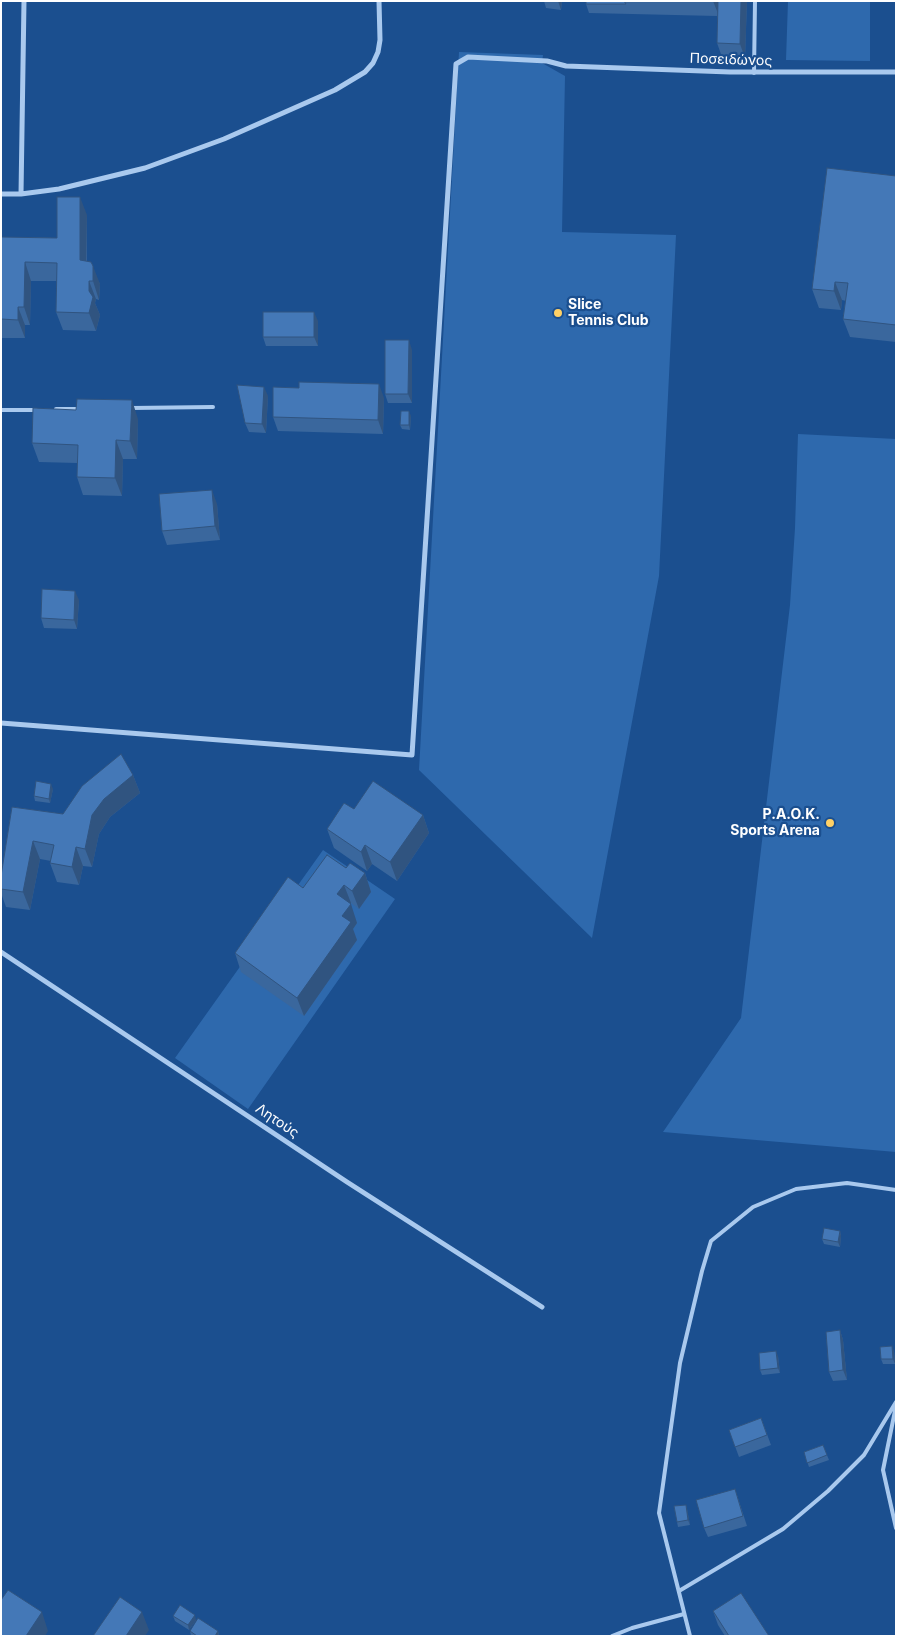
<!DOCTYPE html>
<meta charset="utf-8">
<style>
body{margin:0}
#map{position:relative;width:897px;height:1637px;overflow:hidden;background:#1b4f8f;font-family:Inter,sans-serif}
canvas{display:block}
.frame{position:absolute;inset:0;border:2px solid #fff;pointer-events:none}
</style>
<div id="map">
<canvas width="897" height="1637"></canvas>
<div class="frame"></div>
</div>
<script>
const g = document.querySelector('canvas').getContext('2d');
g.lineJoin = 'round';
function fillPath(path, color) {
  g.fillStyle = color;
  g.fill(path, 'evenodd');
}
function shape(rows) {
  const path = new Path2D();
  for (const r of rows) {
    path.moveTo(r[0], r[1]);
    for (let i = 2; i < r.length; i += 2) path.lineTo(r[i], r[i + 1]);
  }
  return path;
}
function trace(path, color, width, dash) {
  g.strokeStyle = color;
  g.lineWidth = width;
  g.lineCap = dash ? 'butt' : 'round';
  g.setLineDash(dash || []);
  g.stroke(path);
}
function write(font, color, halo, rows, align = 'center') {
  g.font = font + ' Inter,sans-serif';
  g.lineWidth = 4.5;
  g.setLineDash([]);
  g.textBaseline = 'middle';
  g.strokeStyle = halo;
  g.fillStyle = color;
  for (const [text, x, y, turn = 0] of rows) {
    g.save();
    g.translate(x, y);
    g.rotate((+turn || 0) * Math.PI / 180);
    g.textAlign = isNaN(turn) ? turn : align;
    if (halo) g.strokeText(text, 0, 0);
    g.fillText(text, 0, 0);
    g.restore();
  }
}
const green = shape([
 [788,1,870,1,870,61,786,60],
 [459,52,543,55,542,63,565,76,562,232,676,235,659,576,592,938,419,770],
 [798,434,896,439,896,1152,663,1132,741,1018,790,605,795,528],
 [323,850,395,899,248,1109,175,1058]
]);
const lane = shape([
 [754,73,755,1],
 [131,408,213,407],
 [56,409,81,409],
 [1,410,36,410],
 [896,1406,883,1470,896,1528],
 [679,1591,783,1529,828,1491,864,1455,896,1402],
 [612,1636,632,1628,684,1614],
 [690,1636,659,1513,680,1363,702,1271,711,1241,753,1207,796,1189,847,1183,896,1190]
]);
const street = shape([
 [1,194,21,194,24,1],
 [21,194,59,189,145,168,224,139,335,90,365,72,373,63,378,52,380,40,379,1],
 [1,723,412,755,456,64,468,57,547,61,566,66,730,72,896,72],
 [1,952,347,1182,542,1307]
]);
const wall = shape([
 [544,1,562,1,561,10,546,8],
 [586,1,747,1,745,58,722,57,717,43,717,16,589,13,586,4],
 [896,176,896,342,850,337,843,319,846,301,842,300,841,310,819,308,812,289],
 [87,215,87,261,100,284,99,300,96,299,95,303,100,315,96,331,63,330,56,312,57,281,31,281,30,325,25,325,25,338,1,338,1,237,57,238],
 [318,321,318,346,266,346,263,337],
 [412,350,412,403,388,403,385,394],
 [299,388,384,398,383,434,278,431,273,417],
 [268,396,266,433,249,432,245,423],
 [411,416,410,430,402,429,400,425],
 [138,419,137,459,123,459,122,496,83,495,77,477,77,463,39,462,32,443],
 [217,504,220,540,167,545,162,531],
 [79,600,77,629,44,628,41,618],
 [133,775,140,793,110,817,99,834,92,867,83,866,79,885,57,882,50,863,51,861,40,859,30,910,6,907,1,893,1,876,12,807,63,814],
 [53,789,50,803,35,801,34,796],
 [354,809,423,815,429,833,397,881,372,864,367,871,334,848,327,829],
 [346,868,365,873,371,892,359,909,351,903,350,904,357,923,353,929,357,940,304,1016,241,972,235,953,303,888],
 [840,1231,841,1236,840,1247,824,1244,822,1239],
 [840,1330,843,1340,847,1380,833,1381,829,1372],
 [894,1351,895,1364,883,1364,881,1359],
 [778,1356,780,1373,762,1375,760,1370],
 [761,1418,771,1445,739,1457,729,1430],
 [823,1445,829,1460,809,1467,804,1452],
 [735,1489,747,1526,708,1537,704,1528],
 [687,1509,690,1525,678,1527,677,1522],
 [713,1611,769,1636,725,1636,718,1625],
 [173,1616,196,1620,189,1630,175,1621],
 [190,1631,218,1631,219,1636,191,1636]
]);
const shadedWall = shape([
 [558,1,562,1,561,10],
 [713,1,719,1,719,16],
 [741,1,747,1,745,58,740,44],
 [80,197,87,215,86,278,80,260],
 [25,262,31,281,30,325,24,307],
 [93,266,100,284,99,300,93,281],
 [89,281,96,299,95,303,100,315,96,331,89,313],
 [835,282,842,300,841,310,834,291],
 [18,307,25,325,25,338,18,320],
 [314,312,318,321,318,346,314,337],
 [409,340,412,350,412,403,408,394],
 [379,384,384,398,383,434,378,420],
 [264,387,268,396,266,433,262,424],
 [132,400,138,419,137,459,130,441],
 [409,411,411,416,410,430,409,425],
 [116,440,123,459,122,496,115,478],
 [212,490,217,504,220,540,215,526],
 [75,591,79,600,77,629,74,620],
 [133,775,140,793,110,817,99,834,92,867,85,849,92,815,104,799],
 [51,784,53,789,50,803,49,799],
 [423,815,429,833,397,881,390,862],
 [33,841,40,859,30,910,23,892],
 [365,845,372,864,367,871,361,852],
 [76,847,83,866,79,885,72,867],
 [365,873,371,892,359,909,352,891],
 [344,885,351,903,344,913,337,894],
 [351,904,357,923,353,929,357,940,304,1016,297,998,342,916],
 [840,1231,841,1236,840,1247,838,1242],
 [840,1330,843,1340,847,1380,843,1370],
 [892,1346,894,1351,895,1364,893,1359],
 [776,1351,778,1356,780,1373,778,1368],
 [686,1505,687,1509,690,1525,688,1520],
 [42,1612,48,1631,45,1636,26,1636],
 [142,1612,149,1630,145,1636,126,1636],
 [195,1615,196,1620,189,1630,188,1625],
 [218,1631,219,1636,215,1636]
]);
const building = shape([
 [586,1,624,1,626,4,586,4,586,1],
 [718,1,741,1,740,44,717,43,718,1],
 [827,168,896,176,896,325,843,319,848,283,835,282,834,291,812,289,827,168],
 [57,197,80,197,80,260,91,262,93,266,93,281,89,281,89,291,93,297,89,313,56,312,57,263,25,262,24,307,18,307,18,320,1,319,1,237,57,238,57,197],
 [263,312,314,312,314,337,263,337,263,312],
 [385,340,409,340,408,394,385,394,385,340],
 [299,382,379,384,378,420,273,417,273,387,299,388,299,382],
 [237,385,264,387,262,424,245,423,237,385],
 [77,399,132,400,130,441,116,440,115,478,77,477,78,445,32,443,33,408,76,410,77,399],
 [401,411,409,411,409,425,400,425,401,411],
 [212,490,215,526,162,531,159,494,212,490],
 [42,589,75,591,74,620,41,618,42,589],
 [121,754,133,775,104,799,92,815,85,849,76,847,72,867,50,863,54,845,33,841,23,892,1,889,1,876,12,807,63,814,82,786,121,754],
 [36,781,51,784,49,799,34,796,36,781],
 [373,781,423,815,390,862,365,845,361,852,327,829,344,803,354,809,373,781],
 [327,855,346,868,350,863,365,873,352,891,344,885,337,894,351,904,342,916,351,922,297,998,235,953,288,877,303,888,327,855],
 [824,1228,840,1231,838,1242,822,1239,824,1228],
 [840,1330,843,1370,829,1372,826,1332,840,1330],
 [892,1346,893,1359,881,1359,880,1347,892,1346],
 [776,1351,778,1368,760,1370,759,1353,776,1351],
 [761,1418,767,1435,735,1447,729,1430,761,1418],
 [823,1445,827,1455,807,1463,804,1452,823,1445],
 [735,1489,743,1516,704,1528,696,1500,735,1489],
 [686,1505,688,1520,677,1522,674,1506,686,1505],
 [8,1590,42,1612,26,1636,1,1636,1,1600,8,1590],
 [741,1593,769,1636,729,1636,713,1611,741,1593],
 [120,1597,142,1612,126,1636,93,1636,120,1597],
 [180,1605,195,1615,188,1625,173,1616,180,1605],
 [198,1618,218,1631,215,1636,197,1636,190,1631,198,1618]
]);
const markers = [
 [558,313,5,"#ffd166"],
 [830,823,5,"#ffd166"]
];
const streetNames = [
 ["Ποσειδώνος",731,60,2],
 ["Λητούς",277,1121,34]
];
const poiNames = [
 ["Slice",568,305],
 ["Tennis Club",568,321],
 ["P.A.O.K.",820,815,"right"],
 ["Sports Arena",820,831,"right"]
];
fillPath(green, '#2e69ad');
trace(lane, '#a9c9ee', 4);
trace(street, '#a9c9ee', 5);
fillPath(wall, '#3a679d');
fillPath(shadedWall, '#305480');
fillPath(building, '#4478b7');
trace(building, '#305480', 1);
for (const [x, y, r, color] of markers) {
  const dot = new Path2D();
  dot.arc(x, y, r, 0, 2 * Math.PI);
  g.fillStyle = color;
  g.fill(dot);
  trace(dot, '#1b4f8f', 2);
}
write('14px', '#fff', '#1b4f8f', streetNames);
write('bold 14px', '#fff', '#1b4f8f', poiNames, 'left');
</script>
